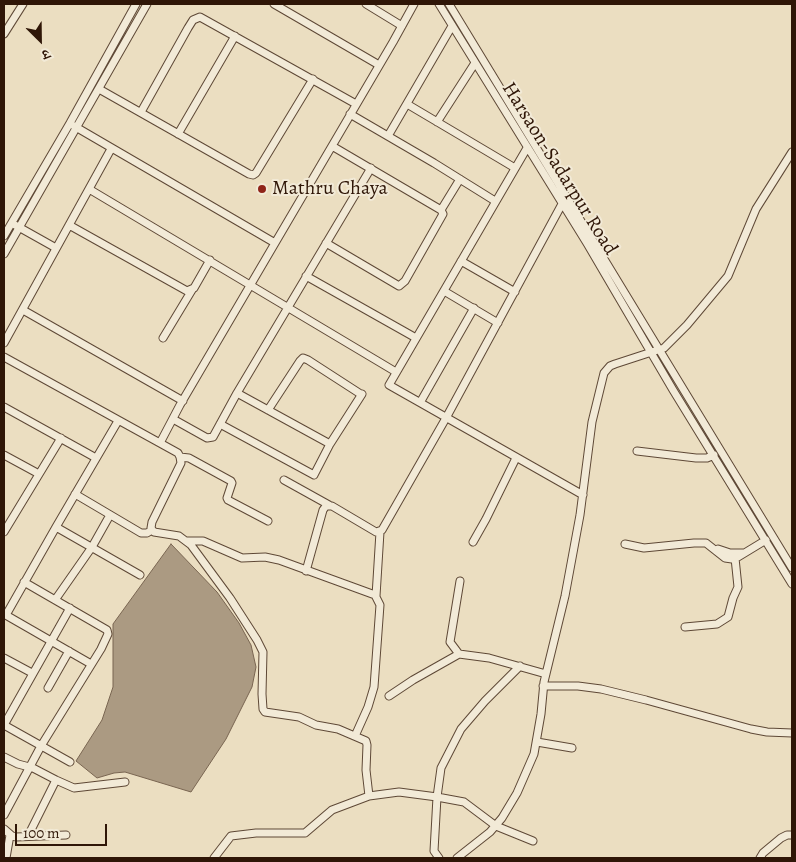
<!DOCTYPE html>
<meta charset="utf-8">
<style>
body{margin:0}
#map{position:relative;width:796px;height:862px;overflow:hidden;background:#ebdec1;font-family:Alegreya,"Noto Serif Devanagari",serif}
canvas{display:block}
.frame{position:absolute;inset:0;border:5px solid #2f1607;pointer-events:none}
.north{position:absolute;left:15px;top:15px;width:50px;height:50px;-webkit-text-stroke:4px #f2ead7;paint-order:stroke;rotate:157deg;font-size:14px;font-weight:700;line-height:20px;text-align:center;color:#2f1607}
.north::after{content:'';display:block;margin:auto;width:18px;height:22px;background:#2f1607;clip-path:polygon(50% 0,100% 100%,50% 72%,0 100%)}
.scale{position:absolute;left:15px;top:824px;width:92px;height:22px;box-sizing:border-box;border:2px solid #2f1607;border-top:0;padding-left:6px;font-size:15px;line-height:18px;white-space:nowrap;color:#2f1607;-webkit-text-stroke:4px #f2ead7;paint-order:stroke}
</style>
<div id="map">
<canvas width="796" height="862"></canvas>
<div class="frame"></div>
<div class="north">उ</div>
<div class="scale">100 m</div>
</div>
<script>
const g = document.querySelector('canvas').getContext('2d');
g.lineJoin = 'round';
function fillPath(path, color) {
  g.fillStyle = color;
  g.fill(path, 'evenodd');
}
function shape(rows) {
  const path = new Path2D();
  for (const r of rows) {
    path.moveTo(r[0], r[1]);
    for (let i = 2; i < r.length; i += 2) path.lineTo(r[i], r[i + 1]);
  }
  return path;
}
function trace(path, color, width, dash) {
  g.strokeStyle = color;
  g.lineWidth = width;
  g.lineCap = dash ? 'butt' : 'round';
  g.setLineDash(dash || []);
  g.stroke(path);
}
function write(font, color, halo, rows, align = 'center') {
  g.font = font + ' Alegreya,serif';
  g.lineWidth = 4;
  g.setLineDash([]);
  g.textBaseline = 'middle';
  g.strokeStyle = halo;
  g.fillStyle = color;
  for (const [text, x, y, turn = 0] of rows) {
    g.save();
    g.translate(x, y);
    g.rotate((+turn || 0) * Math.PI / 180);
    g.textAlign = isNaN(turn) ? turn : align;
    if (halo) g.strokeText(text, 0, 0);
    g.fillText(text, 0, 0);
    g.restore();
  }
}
const water = shape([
 [171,544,217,592,239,623,251,645,256,667,252,687,226,739,191,792,125,772,114,773,97,778,76,761,102,720,113,687,113,624,171,544]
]);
const minor = shape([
 [274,4,379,65],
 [366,4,402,26],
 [439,4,588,245,673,390,792,584],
 [449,4,792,568],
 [4,34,23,4],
 [99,89,249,174,253,175,256,173,313,79],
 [407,104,515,168],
 [141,112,188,28,193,20,200,17,356,104],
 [350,114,434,163,495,201],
 [437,122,475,63],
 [74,126,275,243],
 [178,134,235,36],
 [388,136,452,26],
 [527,148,389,385,583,495],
 [89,189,396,372],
 [441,210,460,179],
 [15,225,56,248],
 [69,225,187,291,194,288,210,260],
 [4,236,70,123,136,4],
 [326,243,399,286,405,281,443,214,441,210,332,146],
 [4,254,147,4],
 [461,261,515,292],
 [306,276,416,338],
 [444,291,498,323],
 [23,310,183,401],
 [163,338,192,290],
 [4,343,111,149],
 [4,357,178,453,180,457,181,463,152,522,151,528,154,532,179,536,191,545,230,598,257,640,263,652,262,694,263,709,265,712,299,717,316,725,338,729,366,741,367,745,366,770,369,796],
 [237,393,330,444],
 [421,401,474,308],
 [4,407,96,458],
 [268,410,300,361,303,358,308,360,359,393],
 [173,419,207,438,213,437,237,393,371,168],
 [220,424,314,475,330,444,362,394],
 [160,443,180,405,393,42,414,4],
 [637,451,696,458,707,458,714,455],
 [4,455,39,474],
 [180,457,189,458,231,481,232,483,227,498,228,500,268,521],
 [284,480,329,505],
 [75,494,141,533,147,533,152,530],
 [56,527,140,575],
 [4,532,61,438],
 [186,541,203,541,242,558,265,557,279,560,375,595,380,605,374,687,368,707,355,736],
 [473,542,486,519,516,458],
 [625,544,644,548,694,543,706,543,725,558,732,559,738,557,766,540],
 [718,549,730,553,744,553],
 [306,571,323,510,326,506,332,506,376,532,382,530,446,418,562,204],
 [376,596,380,532],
 [55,600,92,547,110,515],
 [4,614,91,664],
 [6,615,56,527,118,421],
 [685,627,717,624,728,617,733,598,738,587,735,558],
 [459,654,450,642,460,581],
 [4,658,32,673],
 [543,686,578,686,601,689,646,700,751,729,767,732,792,733],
 [48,688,69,651],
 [389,696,413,680,459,654,489,658,546,674],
 [4,725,70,608],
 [4,725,70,762],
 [537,742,572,748],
 [4,757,18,764,33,768,56,780,74,788,125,782],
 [4,815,41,746,101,649,108,634,107,630,24,582],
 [4,829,12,836,16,837,66,835],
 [28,836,56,780],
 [6,858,10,835],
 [214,858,231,836,256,833,305,833,332,810,369,796,399,792,437,797,441,768,461,729,485,701,520,666],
 [439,858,434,851,437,797,464,802,496,826,533,841],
 [457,858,490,832,502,818,517,793,534,754,541,714,544,682,565,596,580,515,592,422,604,373,610,366,615,364,664,348,687,325,728,276,756,209,792,152],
 [760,858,763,853,781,838,787,835,792,835]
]);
const markers = [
 [262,189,5,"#8f2418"]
];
const streetNames = [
 ["Harsaon-Sadarpur Road",559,169,58]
];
const poiNames = [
 ["Mathru Chaya",272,189]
];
fillPath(water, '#ab9a82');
trace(water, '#796551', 1);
trace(minor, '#5e4836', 9);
trace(minor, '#f2ead7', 7);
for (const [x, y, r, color] of markers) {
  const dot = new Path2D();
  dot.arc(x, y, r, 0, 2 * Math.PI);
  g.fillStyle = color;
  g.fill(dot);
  trace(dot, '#f2ead7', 2);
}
write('20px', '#2f1607', '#f2ead7', streetNames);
write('20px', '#2f1607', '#f2ead7', poiNames, 'left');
</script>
